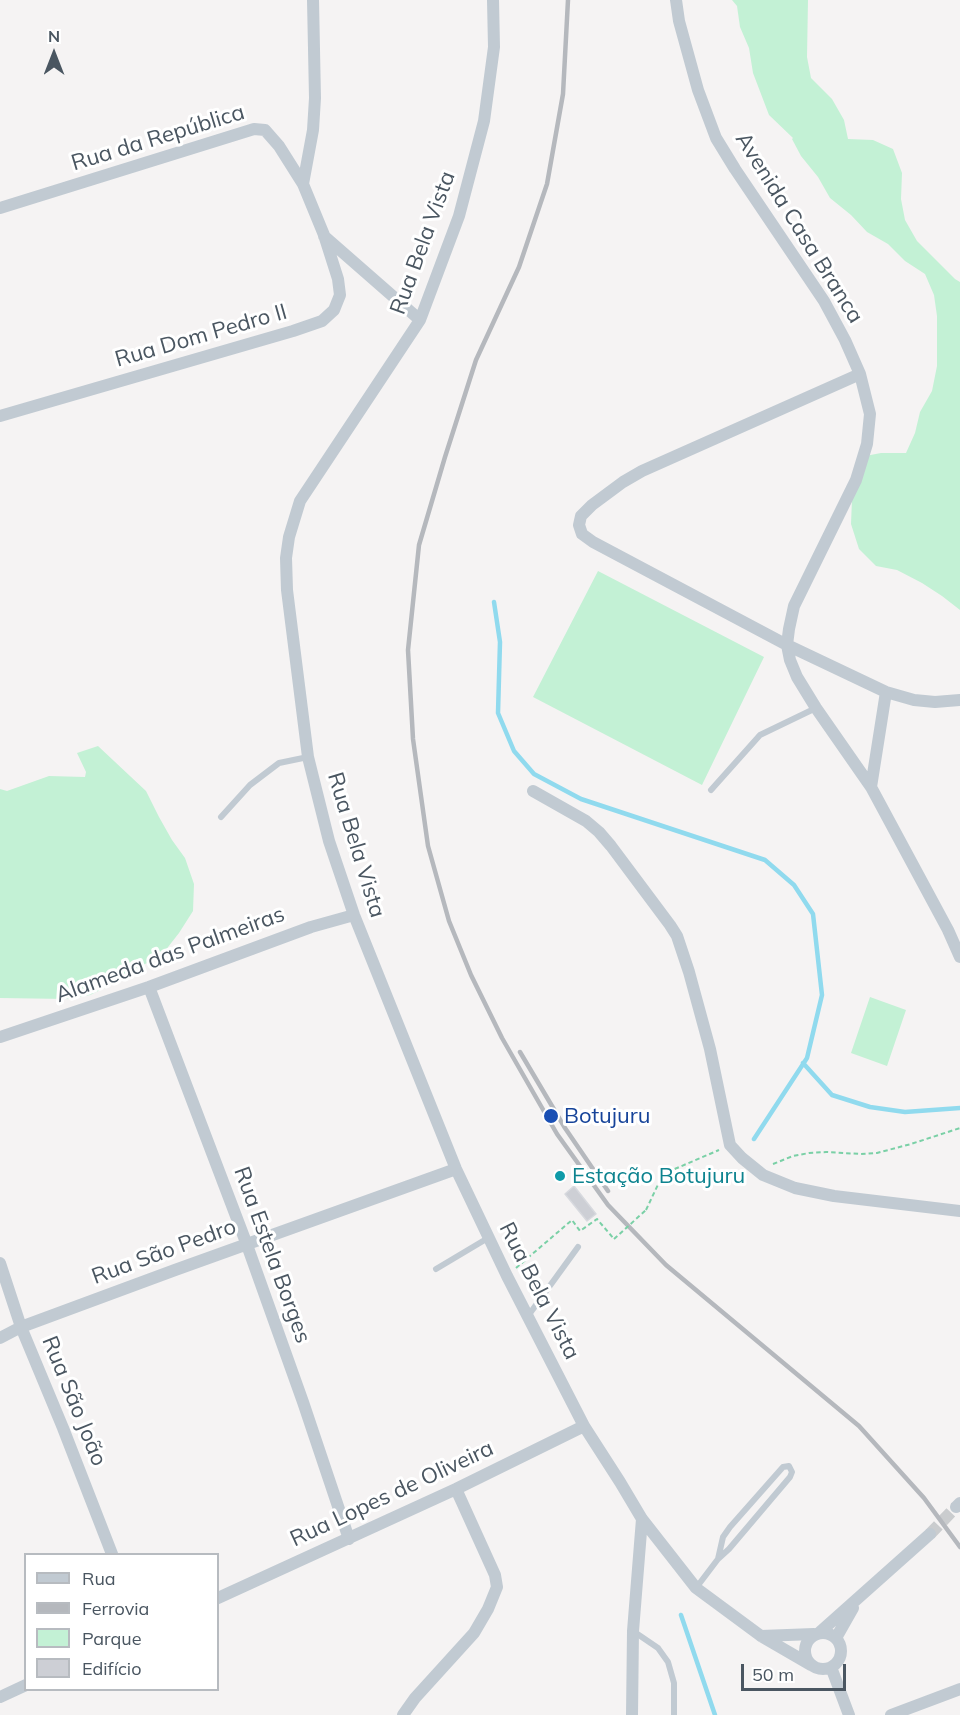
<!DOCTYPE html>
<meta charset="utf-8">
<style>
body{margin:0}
#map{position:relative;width:960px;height:1715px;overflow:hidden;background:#f5f3f3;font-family:Mulish,sans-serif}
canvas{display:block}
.legend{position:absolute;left:24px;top:1553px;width:195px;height:138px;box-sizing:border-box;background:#fff;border:2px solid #b7bbc0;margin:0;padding:8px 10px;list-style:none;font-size:18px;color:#4a5661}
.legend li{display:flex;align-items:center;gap:12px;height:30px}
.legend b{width:30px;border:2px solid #b7bbc0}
.north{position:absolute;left:24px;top:24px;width:60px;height:60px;-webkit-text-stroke:4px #fff;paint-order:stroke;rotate:0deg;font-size:16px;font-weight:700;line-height:24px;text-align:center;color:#4a5661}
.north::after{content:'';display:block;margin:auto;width:21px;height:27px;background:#4a5661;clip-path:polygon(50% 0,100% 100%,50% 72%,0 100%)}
.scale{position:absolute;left:741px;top:1664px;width:105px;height:27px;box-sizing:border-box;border:3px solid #4a5661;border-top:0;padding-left:8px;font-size:18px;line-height:21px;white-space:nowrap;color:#4a5661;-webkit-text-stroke:4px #fff;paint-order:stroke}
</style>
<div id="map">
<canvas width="960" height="1715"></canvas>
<ul class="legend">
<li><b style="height:8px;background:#c1cad2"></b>Rua</li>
<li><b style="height:8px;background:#b5b8bd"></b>Ferrovia</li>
<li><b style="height:16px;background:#c3f1d5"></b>Parque</li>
<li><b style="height:16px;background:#cdcfd5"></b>Edifício</li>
</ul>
<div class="north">N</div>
<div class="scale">50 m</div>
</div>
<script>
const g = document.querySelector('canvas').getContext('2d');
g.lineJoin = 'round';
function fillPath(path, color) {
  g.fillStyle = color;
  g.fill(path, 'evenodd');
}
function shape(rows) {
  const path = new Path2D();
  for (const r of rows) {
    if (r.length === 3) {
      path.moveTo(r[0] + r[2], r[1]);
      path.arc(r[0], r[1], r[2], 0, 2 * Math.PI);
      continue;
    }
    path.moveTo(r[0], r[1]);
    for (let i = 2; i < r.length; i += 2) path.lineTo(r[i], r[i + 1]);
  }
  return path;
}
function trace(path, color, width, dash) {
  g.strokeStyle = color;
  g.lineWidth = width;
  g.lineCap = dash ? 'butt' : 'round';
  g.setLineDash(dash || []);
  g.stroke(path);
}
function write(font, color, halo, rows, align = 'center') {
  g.font = font + ' Mulish,sans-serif';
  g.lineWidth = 6;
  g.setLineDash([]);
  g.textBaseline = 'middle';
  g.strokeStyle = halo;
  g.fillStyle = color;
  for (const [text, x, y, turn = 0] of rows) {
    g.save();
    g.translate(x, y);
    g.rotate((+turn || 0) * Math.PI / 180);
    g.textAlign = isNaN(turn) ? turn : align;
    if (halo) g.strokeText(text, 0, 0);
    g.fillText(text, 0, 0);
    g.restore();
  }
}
const green = shape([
 [732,0,808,0,807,57,811,78,832,99,844,120,848,139,873,140,893,149,902,173,901,199,905,220,917,241,955,279,960,282,960,610,942,596,922,583,897,570,876,566,859,549,851,524,852,499,860,457,881,453,906,453,915,433,920,412,932,391,937,366,937,316,934,295,925,274,905,261,888,244,867,232,851,215,830,198,818,177,801,156,792,139,793,138,769,115,753,73,749,48,740,27,737,6],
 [598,571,764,657,702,785,533,697],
 [98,746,146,791,159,817,172,840,185,858,194,884,193,911,179,933,161,956,135,969,117,982,90,995,67,999,0,998,0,789,7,791,49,776,85,777,86,772,77,753],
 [870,997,906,1010,887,1066,851,1053]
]);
const stream = shape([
 [494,602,500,642,498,713,514,751,534,774,581,799,765,860,794,885,813,914,822,995,807,1058,754,1139],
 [803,1063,832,1095,870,1107,905,1112,960,1108],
 [681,1615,715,1715]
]);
const building = shape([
 [574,1186,596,1214,587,1221,565,1194,574,1186]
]);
const minorTunnel = shape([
 [930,1534,956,1507]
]);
const path = shape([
 [773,1164,793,1156,809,1153,826,1152,861,1154,877,1153,911,1144,960,1128],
 [646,1210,663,1174,719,1150],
 [516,1268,572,1220,580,1231,597,1219,614,1239]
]);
const service = shape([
 [711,790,760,735,816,708],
 [221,817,250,785,279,763,308,757],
 [436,1269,488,1238],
 [528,1316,578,1247],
 [696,1588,718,1559,729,1549,790,1477,792,1472,789,1466,783,1467,730,1527,723,1537,718,1559],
 [633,1631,658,1648,668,1662,674,1683,674,1715]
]);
const minor = shape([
 [493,0,494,47,484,121,459,216,420,320,300,501,289,537,286,558,287,590,308,757,329,841,354,915,456,1169,507,1276,584,1426,620,1482,642,1519,696,1588,761,1636,811,1665],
 [676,0,679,21,698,90,716,138,735,169,824,301,845,340,860,374,870,414,867,444,856,480,794,606,789,629,787,645,790,660,797,677,816,708,871,787,948,930,960,957],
 [0,208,254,129,265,130,279,146,303,184],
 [324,236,420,320],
 [860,374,642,471,623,482,592,505,581,516,579,525,582,534,593,542,787,645,886,692,914,700,935,702,960,700],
 [0,416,293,331,322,321,334,310,340,295,338,279,324,235,303,184,313,130,315,98,313,0],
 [871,787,886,692],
 [533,791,586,821,599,832,611,846,670,925,677,936,689,972,710,1049,730,1145,742,1158,763,1175,795,1188,834,1196,960,1211],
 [149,987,247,1245,303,1402,349,1539],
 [0,1037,149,987,311,927,354,915],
 [0,1263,21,1327,63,1428,112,1554],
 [0,1338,21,1327,175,1270,456,1169],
 [956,1507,960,1503],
 [218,1598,456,1489,584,1426],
 [820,1632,930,1534],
 [823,1651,18],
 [761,1636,814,1634],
 [836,1638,853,1608],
 [831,1667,849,1715],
 [0,1697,26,1685],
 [403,1715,415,1698,474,1633,488,1609,497,1587,495,1575,456,1489],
 [632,1715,633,1631,642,1519],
 [891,1715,960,1689]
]);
const rail = shape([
 [568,0,563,94,547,184,519,267,476,360,445,457,419,545,408,650,413,739,428,846,449,921,471,975,502,1038,557,1134,608,1205,666,1265,859,1426,924,1498,960,1547],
 [520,1052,565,1128,608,1191]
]);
const pathBridge = shape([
 [614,1239,646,1210]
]);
const markers = [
 [551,1116,8,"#1a4fb4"],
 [560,1176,6,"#0f9aa8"]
];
const streetNames = [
 ["Rua da República",158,138,-17],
 ["Avenida Casa Branca",799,228,58],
 ["Rua Bela Vista",423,243,-70],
 ["Rua Dom Pedro II",201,336,-16],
 ["Rua Bela Vista",356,845,73],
 ["Alameda das Palmeiras",170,955,-20],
 ["Rua São Pedro",164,1252,-20],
 ["Rua Estela Borges",272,1255,70],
 ["Rua Bela Vista",539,1291,63],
 ["Rua São João",74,1401,68],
 ["Rua Lopes de Oliveira",392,1494,-25]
];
const transitNames = [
 ["Botujuru",564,1116]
];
const cultureNames = [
 ["Estação Botujuru",572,1176]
];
fillPath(green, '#c3f1d5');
trace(stream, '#90daee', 4.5);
fillPath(building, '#cdcfd5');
trace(building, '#d7d9de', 1.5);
trace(minorTunnel, '#caccce', 12, [12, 6]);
trace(path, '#7ad0a6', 2, [4.5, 3]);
trace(service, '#c1cad2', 6);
trace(minor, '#c1cad2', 12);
trace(rail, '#b5b8bd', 4.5);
trace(pathBridge, '#7ad0a6', 2, [4.5, 3]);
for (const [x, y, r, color] of markers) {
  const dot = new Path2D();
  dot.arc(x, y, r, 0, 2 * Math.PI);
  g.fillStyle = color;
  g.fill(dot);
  trace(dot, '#fff', 2);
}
write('22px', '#4a5661', '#fff', streetNames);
write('22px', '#164399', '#fff', transitNames, 'left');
write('22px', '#0d838f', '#fff', cultureNames, 'left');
</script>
